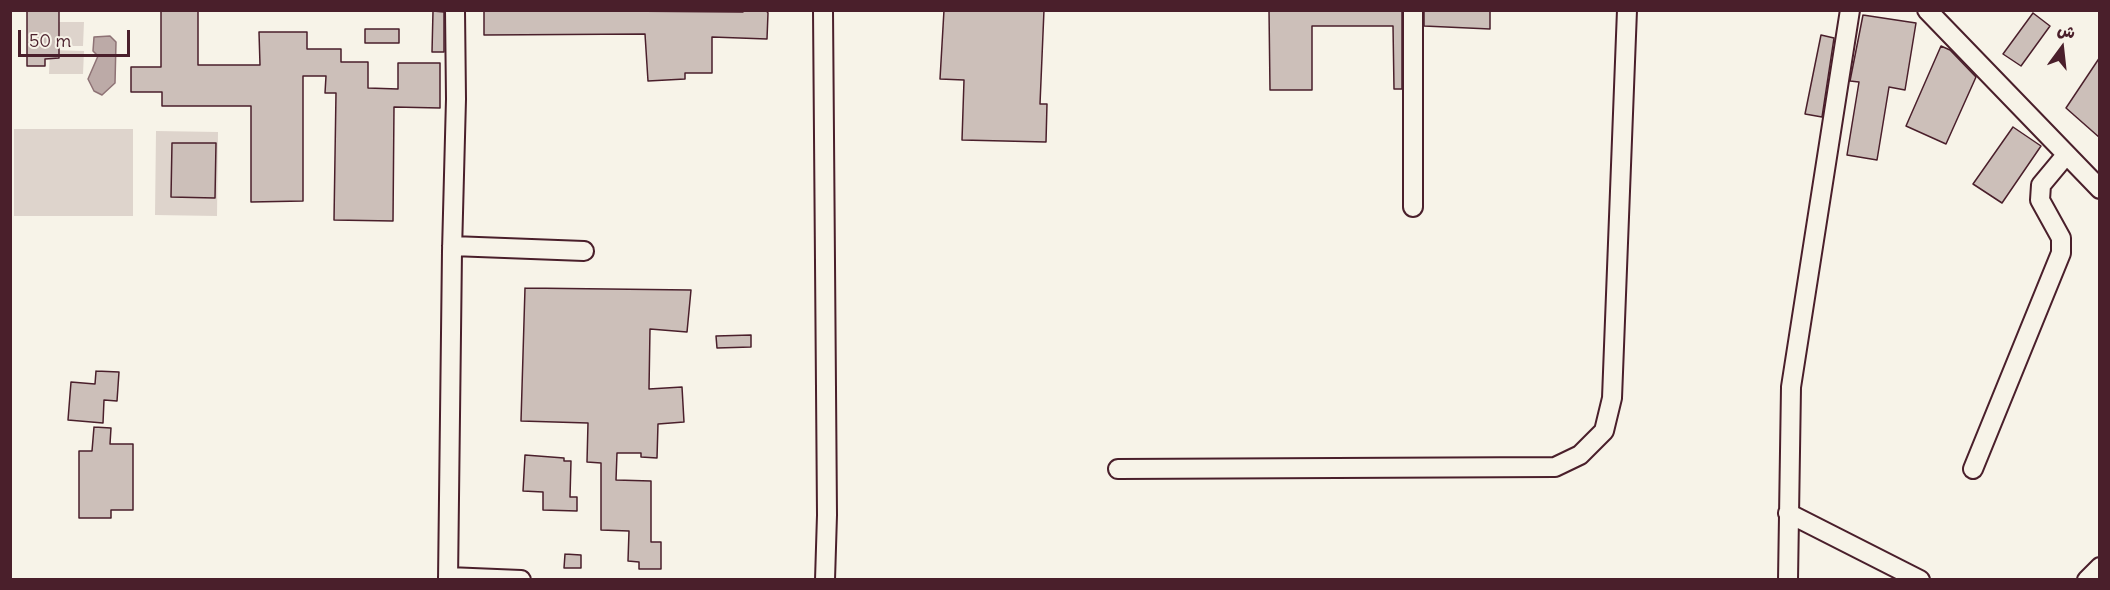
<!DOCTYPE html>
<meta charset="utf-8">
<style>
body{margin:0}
#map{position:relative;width:2110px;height:590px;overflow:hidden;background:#f7f3e8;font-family:Delius,"Playpen Sans Arabic",sans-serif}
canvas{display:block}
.frame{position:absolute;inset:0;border:12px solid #4a1f2b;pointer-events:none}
.north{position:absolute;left:2032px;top:18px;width:60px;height:60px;-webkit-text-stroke:4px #f7f3e8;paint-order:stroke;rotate:15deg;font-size:16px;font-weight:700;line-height:24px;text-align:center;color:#4a1f2b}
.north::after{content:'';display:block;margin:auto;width:21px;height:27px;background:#4a1f2b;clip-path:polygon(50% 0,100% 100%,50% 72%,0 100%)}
.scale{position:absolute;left:18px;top:30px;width:112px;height:27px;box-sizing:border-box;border:3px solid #4a1f2b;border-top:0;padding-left:8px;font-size:18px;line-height:21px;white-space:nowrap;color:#4a1f2b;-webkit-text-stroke:4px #f7f3e8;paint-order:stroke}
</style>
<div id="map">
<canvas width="2110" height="590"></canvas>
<div class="frame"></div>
<div class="north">ش</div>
<div class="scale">50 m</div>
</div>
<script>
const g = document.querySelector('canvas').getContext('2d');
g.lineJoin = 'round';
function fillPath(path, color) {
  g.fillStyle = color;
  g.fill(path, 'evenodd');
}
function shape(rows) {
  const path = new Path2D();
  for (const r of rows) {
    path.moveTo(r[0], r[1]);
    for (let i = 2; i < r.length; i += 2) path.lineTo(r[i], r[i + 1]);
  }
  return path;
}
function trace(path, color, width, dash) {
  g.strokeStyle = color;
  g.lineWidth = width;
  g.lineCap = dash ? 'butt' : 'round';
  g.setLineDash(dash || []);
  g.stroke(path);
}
const green = shape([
 [59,22,84,22,83,46,58,46],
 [50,50,84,51,83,74,49,74],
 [14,129,133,129,133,216,14,216],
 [156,131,218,132,217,216,155,215]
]);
const water = shape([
 [110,36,116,42,115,83,102,95,94,91,88,79,98,56,93,51,94,37,110,36]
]);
const building = shape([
 [27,10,59,10,59,58,45,59,45,66,27,66,27,10],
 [161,10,198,10,198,65,260,65,259,32,307,32,307,49,341,49,341,62,368,62,368,88,398,89,398,63,440,63,440,108,394,107,393,221,334,220,336,93,325,93,326,76,303,76,303,201,251,202,251,106,162,106,162,92,131,92,131,67,161,67,161,10],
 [484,10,743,12,743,10,766,10,768,13,767,39,712,37,712,73,685,73,685,79,648,81,645,34,484,35,484,10],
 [944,10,1044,10,1040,104,1047,104,1046,142,962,140,964,80,940,79,944,10],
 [1269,10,1402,10,1402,89,1394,89,1393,26,1312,26,1312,90,1270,90,1269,10],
 [1424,10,1490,10,1490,29,1424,26,1424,10],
 [433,11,444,12,444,52,432,52,433,11],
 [2033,13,2050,26,2021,66,2003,54,2033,13],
 [1863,15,1916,23,1905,90,1889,87,1877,160,1847,155,1859,82,1850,81,1863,15],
 [365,29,399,29,399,43,365,43,365,29],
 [1821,35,1834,38,1822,117,1805,114,1821,35],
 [1941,46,1950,50,1976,77,1946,144,1906,126,1941,46],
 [2100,57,2100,138,2066,108,2100,57],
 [2013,127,2041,146,2002,203,1973,184,2013,127],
 [172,143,216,143,215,198,171,197,172,143],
 [525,288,691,290,687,332,650,329,649,389,682,387,684,422,658,424,657,458,641,457,641,453,617,453,616,480,651,481,651,542,661,542,661,569,639,569,639,562,628,561,629,531,601,530,601,463,587,462,588,423,521,421,525,288],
 [751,335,751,347,717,348,716,336,751,335],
 [96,371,119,372,117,401,104,400,103,423,68,420,71,382,95,384,96,371],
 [94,427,111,428,110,444,133,444,133,510,111,510,111,518,79,518,79,451,92,451,94,427],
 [525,455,564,458,564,461,571,461,570,497,577,497,577,511,543,510,543,492,523,491,525,455],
 [565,554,581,555,581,568,564,568,565,554]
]);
const minor = shape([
 [823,10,827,515,825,580],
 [1927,10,2100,189],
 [1413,207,1413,10],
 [452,246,584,251],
 [1118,469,1555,467,1580,455,1604,431,1612,398,1627,10],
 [1973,469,2061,253,2061,238,2040,200,2041,185,2066,155],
 [1788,513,1920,580],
 [448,577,521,580],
 [448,580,452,251,456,99,455,10],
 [1788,580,1791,387,1850,10],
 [2087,580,2100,567]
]);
fillPath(green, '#ded4cc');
fillPath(water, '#bcaaa7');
trace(water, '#8e7275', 1.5);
fillPath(building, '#ccbfb9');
trace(building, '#4a1f2b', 1.5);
trace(minor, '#4a1f2b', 22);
trace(minor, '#f7f3e8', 18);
</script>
